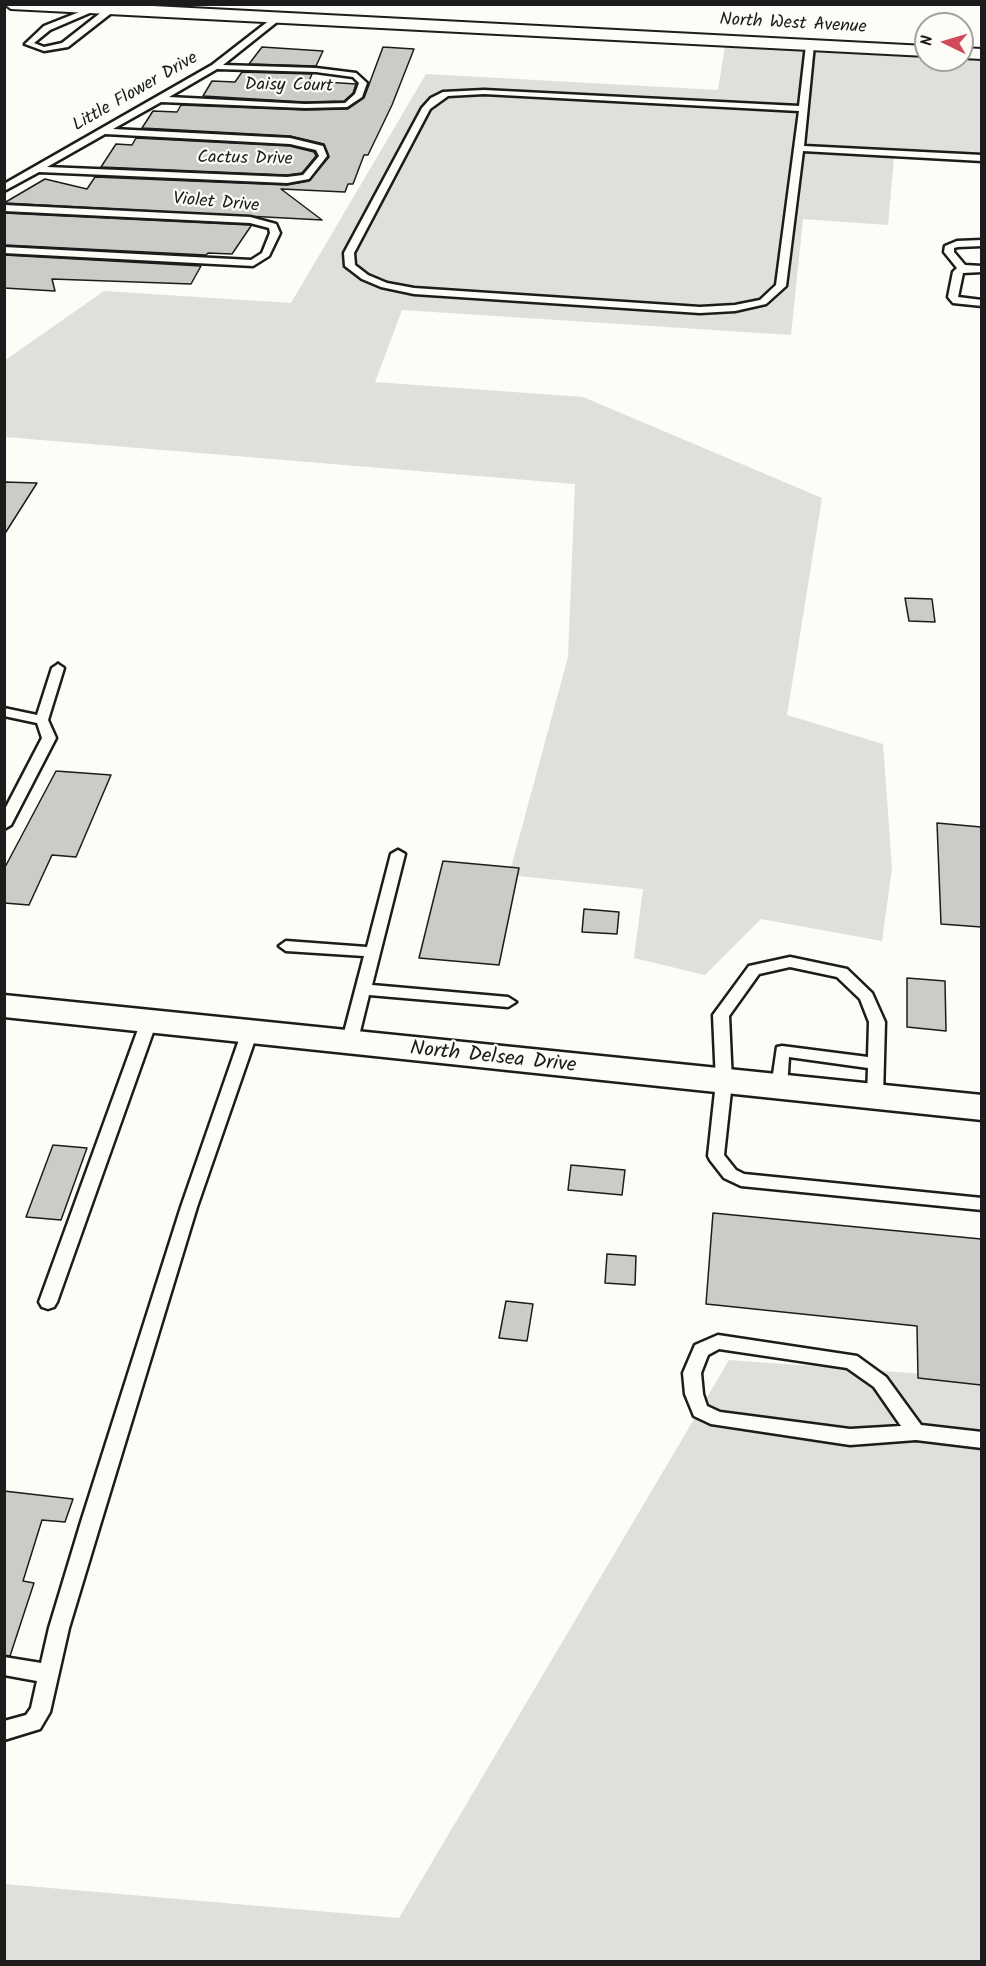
<!DOCTYPE html>
<style>
body{margin:0}
#map{position:relative;width:986px;height:1966px;overflow:hidden;background:#fdfcf7;font-family:Kalam,sans-serif}
canvas{display:block}
.frame{position:absolute;inset:0;border:6px solid #1c1c1c;pointer-events:none}
.north{position:absolute;left:914px;top:12px;width:60px;height:60px;box-sizing:border-box;background:#fdfcf7;border:2px solid #a3a29f;border-radius:50%;rotate:275deg;font-size:16px;font-weight:700;line-height:24px;text-align:center;color:#1c1c1c}
.north::after{content:'';display:block;margin:auto;width:21px;height:27px;background:#d1495b;clip-path:polygon(50% 0,100% 100%,50% 72%,0 100%)}
</style>
<div id="map">
<canvas width="986" height="1966"></canvas>
<div class="frame"></div>
<div class="north">N</div>
</div>
<script>
const g = document.querySelector('canvas').getContext('2d');
g.lineJoin = 'round';
function fillPath(path, color) {
  g.fillStyle = color;
  g.fill(path, 'evenodd');
}
function shape(rows) {
  const path = new Path2D();
  for (const r of rows) {
    path.moveTo(r[0], r[1]);
    for (let i = 2; i < r.length; i += 2) path.lineTo(r[i], r[i + 1]);
  }
  return path;
}
function trace(path, color, width, dash) {
  g.strokeStyle = color;
  g.lineWidth = width;
  g.lineCap = dash ? 'butt' : 'round';
  g.setLineDash(dash || []);
  g.stroke(path);
}
function write(font, color, halo, rows, align = 'center') {
  g.font = font + ' Kalam,sans-serif';
  g.lineWidth = 4.5;
  g.setLineDash([]);
  g.textBaseline = 'middle';
  g.strokeStyle = halo;
  g.fillStyle = color;
  for (const [text, x, y, turn = 0] of rows) {
    g.save();
    g.translate(x, y);
    g.rotate((+turn || 0) * Math.PI / 180);
    g.textAlign = isNaN(turn) ? turn : align;
    if (halo) g.strokeText(text, 0, 0);
    g.fillText(text, 0, 0);
    g.restore();
  }
}
const green = shape([
 [726,40,926,51,926,60,962,60,962,52,981,53,981,163,894,158,888,225,803,219,791,335,402,310,375,382,583,397,822,498,787,715,883,744,892,868,882,941,761,919,705,975,634,958,643,889,509,875,568,657,575,484,5,437,4,361,104,291,291,303,426,74,718,90],
 [729,1360,981,1378,981,1961,5,1961,4,1884,399,1918]
]);
const building = shape([
 [262,47,323,51,316,66,249,64,262,47],
 [383,47,414,49,392,105,368,155,364,155,353,184,348,184,345,192,281,189,322,220,4,203,45,179,87,189,95,177,287,185,309,181,329,157,324,144,290,136,142,128,153,111,177,112,181,105,305,110,348,109,364,98,383,47],
 [242,72,312,74,309,81,356,84,353,93,344,101,305,102,203,96,212,81,235,82,242,72],
 [136,138,290,146,314,152,316,156,302,173,287,175,101,167,116,144,132,145,136,138],
 [4,213,250,225,251,226,232,254,208,253,206,255,4,245,4,213],
 [4,255,201,266,191,284,52,279,55,291,4,288,4,255],
 [4,482,37,483,4,535,4,482],
 [905,598,932,599,935,622,909,621,905,598],
 [56,771,111,775,76,857,52,855,29,905,4,903,4,869,56,771],
 [937,823,981,827,981,927,941,924,937,823],
 [443,861,519,868,499,965,419,958,443,861],
 [584,909,619,912,617,934,582,932,584,909],
 [907,978,945,981,946,1031,907,1027,907,978],
 [53,1145,87,1148,61,1220,26,1217,53,1145],
 [571,1165,625,1170,622,1195,568,1190,571,1165],
 [713,1213,981,1239,981,1385,918,1378,917,1326,706,1304,713,1213],
 [607,1254,636,1256,635,1285,605,1283,607,1254],
 [506,1301,533,1304,527,1341,499,1338,506,1301],
 [4,1491,73,1499,65,1522,42,1520,23,1581,34,1583,10,1656,4,1655,4,1491]
]);
const service = shape([
 [92,7,99,9,50,30,34,43,44,47,62,43,108,7,114,7,114,11,68,47,44,51,25,44,44,26,92,7],
 [275,16,282,18,223,65,316,68,356,73,367,83,362,97,347,107,305,108,161,102,113,129,290,138,323,146,327,156,309,179,287,183,39,172,4,191,4,184,212,65,275,16],
 [217,69,316,72,353,77,359,83,355,94,345,103,305,104,169,97,217,69],
 [105,134,290,144,316,150,319,156,303,175,287,177,47,167,105,134],
 [810,43,814,45,804,146,982,155,982,161,803,151,786,286,766,304,735,311,700,313,414,294,381,287,362,279,345,266,344,253,422,108,431,98,443,92,484,90,799,106,806,45,810,43],
 [484,94,799,111,776,285,760,300,735,305,700,307,414,288,387,283,368,275,355,265,354,253,430,109,448,96,484,94],
 [4,205,250,217,276,224,280,233,269,256,253,266,4,253,4,247,251,260,262,253,270,233,269,228,250,223,4,211,4,205],
 [982,240,982,246,958,247,954,248,954,252,965,265,982,266,982,272,963,273,958,297,982,300,982,306,953,303,948,297,953,272,957,268,944,252,945,246,957,241,982,240],
 [58,664,64,668,48,720,56,738,11,825,4,829,4,811,42,738,37,723,4,716,4,708,37,715,52,668,58,664],
 [398,850,405,854,372,985,508,997,516,1002,508,1007,369,995,357,1044,349,1049,341,1044,364,956,286,951,279,946,286,941,367,947,391,854,398,850],
 [790,957,847,969,872,993,885,1022,883,1097,881,1101,875,1103,869,1101,867,1097,868,1068,789,1057,787,1088,785,1092,773,1092,771,1088,777,1047,782,1046,868,1057,869,1022,860,999,837,977,790,967,759,974,729,1016,732,1082,724,1155,736,1170,744,1174,982,1198,982,1210,741,1186,724,1178,710,1160,708,1156,716,1082,713,1015,749,966,790,957],
 [149,1016,157,1021,57,1302,54,1307,48,1309,42,1307,39,1302,141,1021,149,1016],
 [250,1026,258,1031,197,1207,101,1522,69,1628,50,1712,40,1729,4,1740,4,1721,26,1715,31,1708,37,1681,4,1675,4,1657,41,1663,49,1628,81,1522,181,1207,242,1031,250,1026],
 [718,1335,857,1356,886,1377,921,1425,982,1432,982,1448,916,1440,850,1445,711,1424,694,1416,685,1394,683,1373,695,1345,718,1335],
 [719,1349,847,1368,874,1387,901,1426,850,1429,720,1412,707,1406,703,1394,701,1373,708,1355,719,1349]
]);
const minor = shape([
 [4,4,114,4,926,46,926,56,11,9,4,4],
 [962,48,982,49,982,59,962,58,962,48]
]);
const primary = shape([
 [4,995,982,1095,982,1120,4,1017,4,995]
]);
const farStreetnames = [
 ["North West Avenue",793,25,3],
 ["Daisy Court",289,87,1],
 ["Little Flower Drive",136,93,-30],
 ["Cactus Drive",245,160,1],
 ["Violet Drive",216,204,5]
];
const streetNames = [
 ["North Delsea Drive",493,1059,6]
];
fillPath(green, '#e0dfdb');
fillPath(building, '#cccbc8');
trace(building, '#1c1c1c', 1.5);
trace(service, '#1c1c1c', 5);
trace(minor, '#1c1c1c', 4);
trace(primary, '#1c1c1c', 5);
fillPath(service, '#fdfcf7');
fillPath(minor, '#fdfcf7');
fillPath(primary, '#fdfcf7');
write('18px', '#1c1c1c', '#fdfcf7', farStreetnames);
write('21px', '#1c1c1c', '#fdfcf7', streetNames);
</script>
